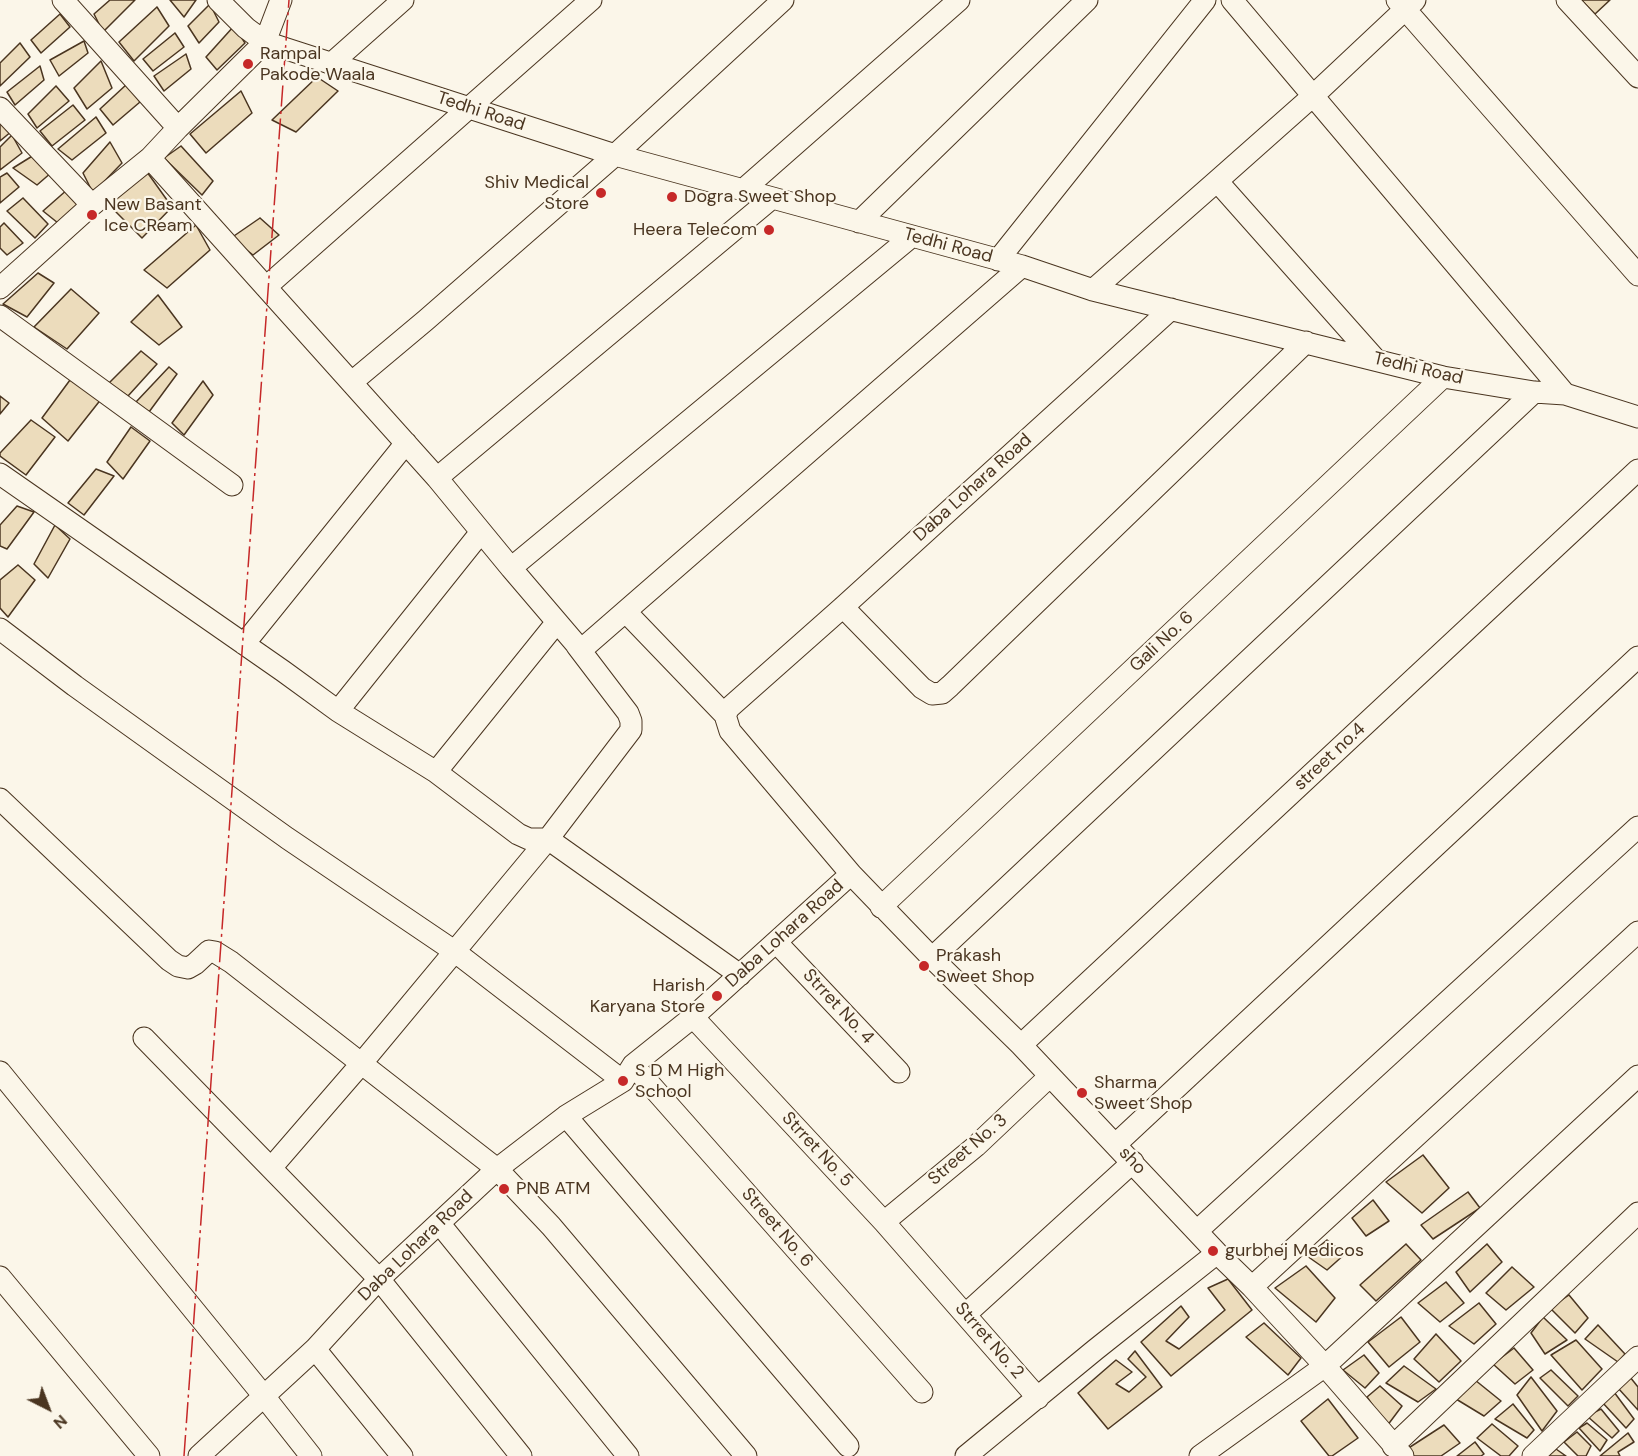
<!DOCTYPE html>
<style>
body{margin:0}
#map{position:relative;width:1638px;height:1456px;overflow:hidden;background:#fbf6e9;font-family:"DM Sans",sans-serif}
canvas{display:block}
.north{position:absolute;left:18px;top:1378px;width:60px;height:60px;-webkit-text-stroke:4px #fbf6e9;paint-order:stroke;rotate:138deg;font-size:16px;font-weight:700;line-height:24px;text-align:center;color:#4a3520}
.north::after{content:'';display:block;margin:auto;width:21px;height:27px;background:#4a3520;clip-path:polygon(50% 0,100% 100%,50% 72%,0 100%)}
</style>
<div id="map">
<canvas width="1638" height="1456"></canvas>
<div class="north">N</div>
</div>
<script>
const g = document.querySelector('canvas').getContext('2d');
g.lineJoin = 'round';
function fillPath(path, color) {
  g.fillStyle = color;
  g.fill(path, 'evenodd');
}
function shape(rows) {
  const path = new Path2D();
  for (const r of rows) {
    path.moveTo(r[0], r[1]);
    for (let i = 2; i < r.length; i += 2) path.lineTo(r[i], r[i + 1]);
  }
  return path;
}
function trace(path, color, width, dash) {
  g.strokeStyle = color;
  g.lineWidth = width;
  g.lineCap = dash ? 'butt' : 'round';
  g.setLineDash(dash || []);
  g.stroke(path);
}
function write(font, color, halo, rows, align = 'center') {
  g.font = font + ' "DM Sans",sans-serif';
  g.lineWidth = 4.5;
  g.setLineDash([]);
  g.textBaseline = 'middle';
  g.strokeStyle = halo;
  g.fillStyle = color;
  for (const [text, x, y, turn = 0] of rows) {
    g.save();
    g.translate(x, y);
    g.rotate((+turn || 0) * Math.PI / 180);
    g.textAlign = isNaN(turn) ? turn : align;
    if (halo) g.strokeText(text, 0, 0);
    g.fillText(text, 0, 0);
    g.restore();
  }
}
const building = shape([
 [110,0,135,0,103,32,94,14,110,0],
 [170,0,196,0,184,17,170,0],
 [1581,0,1610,0,1595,14,1581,0],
 [210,4,219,22,199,43,188,26,210,4],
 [157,7,169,26,134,61,119,42,157,7],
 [60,14,70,27,41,53,31,40,60,14],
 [234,26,245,43,217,70,206,57,234,26],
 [175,33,184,47,153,71,143,59,175,33],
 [84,41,88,53,59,76,50,60,84,41],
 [20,43,30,57,0,86,0,63,20,43],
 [186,54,191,69,164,91,154,76,186,54],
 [101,61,112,88,87,109,74,88,101,61],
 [40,66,44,80,15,105,7,92,40,66],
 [317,77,338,91,296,132,272,120,317,77],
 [127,84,140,102,113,125,100,109,127,84],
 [56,86,69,101,37,128,28,114,56,86],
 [241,91,252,113,206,153,190,134,241,91],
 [73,105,85,120,52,146,40,131,73,105],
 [96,117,106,133,72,160,58,149,96,117],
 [0,118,12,131,0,141,0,118],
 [12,135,22,153,0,170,0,147,12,135],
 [110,142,122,163,93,193,83,173,110,142],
 [181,146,213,181,202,195,164,158,181,146],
 [34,155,52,172,37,185,13,168,34,155],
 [147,172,172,207,142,238,109,205,147,172],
 [7,173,19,187,0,203,0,177,7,173],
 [68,189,78,205,58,223,43,211,68,189],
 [23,198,48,224,35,238,7,211,23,198],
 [260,218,279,235,253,255,231,238,260,218],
 [4,223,23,243,7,255,0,248,0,227,4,223],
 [196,225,210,250,167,288,144,270,196,225],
 [38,273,54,283,27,317,3,304,38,273],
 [71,289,99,313,67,349,34,327,71,289],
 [158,295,182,327,159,345,131,322,158,295],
 [141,351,157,364,128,396,109,383,141,351],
 [169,367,177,374,149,412,136,402,169,367],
 [70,380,102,398,68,441,42,418,70,380],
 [203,381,213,395,184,435,172,423,203,381],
 [0,396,9,403,0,414,0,396],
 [31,420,55,437,26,475,0,456,0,453,31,420],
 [131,427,150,441,123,479,107,462,131,427],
 [96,469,114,476,84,515,68,503,96,469],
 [17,506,34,512,7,549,0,546,0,525,17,506],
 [55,525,70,539,48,578,34,564,55,525],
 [18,565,35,580,8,617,0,608,0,580,18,565],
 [1423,1155,1449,1188,1422,1213,1386,1182,1423,1155],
 [1468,1192,1480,1208,1433,1239,1421,1225,1468,1192],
 [1373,1200,1389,1221,1366,1236,1352,1218,1373,1200],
 [1327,1240,1345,1254,1327,1270,1307,1256,1327,1240],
 [1406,1244,1421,1260,1376,1301,1360,1285,1406,1244],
 [1487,1244,1502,1262,1470,1292,1456,1272,1487,1244],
 [1306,1266,1335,1298,1316,1322,1275,1288,1306,1266],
 [1512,1267,1534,1287,1506,1310,1486,1293,1512,1267],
 [1228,1279,1252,1310,1171,1376,1141,1342,1181,1306,1189,1317,1166,1341,1179,1349,1225,1310,1208,1288,1228,1279],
 [1446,1282,1464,1303,1440,1322,1418,1303,1446,1282],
 [1569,1295,1588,1318,1575,1333,1550,1308,1569,1295],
 [1479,1303,1496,1324,1474,1344,1449,1326,1479,1303],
 [1401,1317,1420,1342,1389,1367,1368,1342,1401,1317],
 [1543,1317,1567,1340,1545,1354,1531,1333,1543,1317],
 [1264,1323,1301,1358,1288,1375,1246,1337,1264,1323],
 [1598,1325,1625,1354,1618,1362,1585,1339,1598,1325],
 [1436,1334,1461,1361,1439,1382,1414,1359,1436,1334],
 [1576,1340,1602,1369,1582,1390,1551,1355,1576,1340],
 [1514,1348,1533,1370,1515,1384,1493,1364,1514,1348],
 [1135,1351,1162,1387,1108,1429,1078,1393,1116,1360,1132,1372,1116,1384,1129,1392,1146,1377,1128,1359,1135,1351],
 [1364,1355,1379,1373,1365,1388,1343,1370,1364,1355],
 [1404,1366,1436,1389,1418,1402,1386,1383,1404,1366],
 [1551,1370,1578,1396,1568,1406,1540,1378,1551,1370],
 [1531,1377,1557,1411,1542,1431,1517,1395,1531,1377],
 [1630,1377,1638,1387,1638,1410,1618,1388,1630,1377],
 [1475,1380,1501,1401,1484,1416,1456,1399,1475,1380],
 [1380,1386,1402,1406,1387,1426,1367,1397,1380,1386],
 [1614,1392,1634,1419,1626,1428,1602,1402,1614,1392],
 [1328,1399,1358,1438,1332,1456,1329,1456,1301,1421,1328,1399],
 [1513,1404,1534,1430,1527,1438,1495,1419,1513,1404],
 [1601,1409,1619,1431,1612,1438,1587,1416,1601,1409],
 [1587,1423,1607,1440,1600,1451,1579,1428,1587,1423],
 [1492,1424,1518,1446,1509,1456,1501,1456,1477,1438,1492,1424],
 [1444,1425,1460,1443,1441,1456,1413,1456,1407,1449,1444,1425],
 [1577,1432,1591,1446,1586,1456,1578,1456,1564,1442,1577,1432],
 [1628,1433,1634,1442,1618,1452,1620,1456,1600,1456,1628,1433],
 [1475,1442,1484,1454,1481,1456,1457,1456,1475,1442],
 [1556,1449,1566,1456,1548,1456,1556,1449]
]);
const street = shape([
 [63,0,178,128],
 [218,0,246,28,265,42,615,155,1022,266,1093,290,1443,377,1534,392,1565,394,1638,417],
 [1232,0,1565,394],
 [1397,0,1638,275],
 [1567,0,1638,77],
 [332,63,403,0],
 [0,108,92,205],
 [150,158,437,478,511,568,911,237],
 [1217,181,1376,360],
 [743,190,959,0],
 [859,222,1087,0],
 [998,260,1205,0],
 [266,287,591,0],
 [0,288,92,205,150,158,178,128,265,42,281,0],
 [1093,290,1217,181,1314,95,1415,0],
 [0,316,232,485],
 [352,382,426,320,615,155,783,0],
 [0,474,283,671,338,711,436,772,518,834,529,839,548,839,740,975],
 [437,478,772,198],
 [511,568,581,650,1022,266],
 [843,607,922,688,932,694,942,693,950,686,1306,342],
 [626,612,725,715],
 [0,629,75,686,287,838,454,951,623,1081],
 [244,644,406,443],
 [338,711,481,532],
 [436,772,557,622],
 [0,799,169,960,178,966,188,968,195,964,209,951,215,952,231,962,497,1169,551,1226,746,1456],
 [851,874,932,958,1021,1045,1217,1253,1252,1287,1325,1366,1403,1456],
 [881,907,1443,377],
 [776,942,899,1072],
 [932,958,1534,392],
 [693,1017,884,1222,1038,1398],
 [144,1038,379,1279,521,1456],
 [1021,1045,1638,470],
 [633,1065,922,1392],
 [0,1072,263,1395,311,1456],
 [566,1116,848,1446],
 [1116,1144,1638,657],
 [271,1168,361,1064,548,839,631,730,631,721,628,713,577,646],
 [884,1222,976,1146,1050,1076],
 [439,1223,628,1456],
 [1197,1231,1638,827],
 [0,1277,149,1456],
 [1252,1287,1638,932],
 [966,1314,1133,1162],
 [315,1349,402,1456],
 [1393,1446,1638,1213],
 [199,1456,315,1349,379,1279,497,1169,566,1116,623,1081,633,1065,693,1017,851,874,730,731,725,715,729,708,843,607,1171,309],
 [966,1456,1095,1350,1217,1253],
 [1200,1456,1325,1366,1638,1076],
 [1533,1456,1638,1357]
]);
const power = shape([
 [184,1456,289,0]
]);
const markers = [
 [248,64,6,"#c62828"],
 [601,193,6,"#c62828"],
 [672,197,6,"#c62828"],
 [92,215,6,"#c62828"],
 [769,230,6,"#c62828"],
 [924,966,6,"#c62828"],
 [717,996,6,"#c62828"],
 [623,1081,6,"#c62828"],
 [1082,1093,6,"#c62828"],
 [504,1189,6,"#c62828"],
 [1213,1251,6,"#c62828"]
];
const poiNames = [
 ["Rampal",260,54],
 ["Pakode Waala",260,75],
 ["Shiv Medical",589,183,"right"],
 ["Store",589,204,"right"],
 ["Dogra Sweet Shop",684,197],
 ["New Basant",104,205],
 ["Ice CReam",104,226],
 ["Heera Telecom",757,230,"right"],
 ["Prakash",936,956],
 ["Sweet Shop",936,977],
 ["Harish",705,986,"right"],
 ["Karyana Store",705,1007,"right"],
 ["S D M High",635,1071],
 ["School",635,1092],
 ["Sharma",1094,1083],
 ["Sweet Shop",1094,1104],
 ["PNB ATM",516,1189],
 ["gurbhej Medicos",1225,1251]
];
const streetNames = [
 ["Tedhi Road",481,112,18],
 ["Tedhi Road",948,246,15],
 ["Tedhi Road",1418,369,13],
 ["Daba Lohara Road",973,488,-42],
 ["Gali No. 6",1162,642,-43],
 ["street no.4",1330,757,-43],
 ["Daba Lohara Road",785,934,-42],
 ["Strret No. 4",838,1007,47],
 ["Strret No. 5",817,1150,47],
 ["Street No. 3",968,1150,-41],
 ["sho",1132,1161,47],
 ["Street No. 6",777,1228,49],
 ["Daba Lohara Road",416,1246,-44],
 ["Strret No. 2",989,1341,49]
];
fillPath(building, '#ecdcbc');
trace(building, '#4a3520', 1.5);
trace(street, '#4a3520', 23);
trace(street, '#fbf6e9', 21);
trace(power, '#c62828', 1.5, [21, 4.5, 3, 4.5]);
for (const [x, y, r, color] of markers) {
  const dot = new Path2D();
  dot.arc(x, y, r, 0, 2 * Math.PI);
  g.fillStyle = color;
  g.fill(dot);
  trace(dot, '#fbf6e9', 2);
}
write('18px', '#4a3520', '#fbf6e9', poiNames, 'left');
write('18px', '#4a3520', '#fbf6e9', streetNames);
</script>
